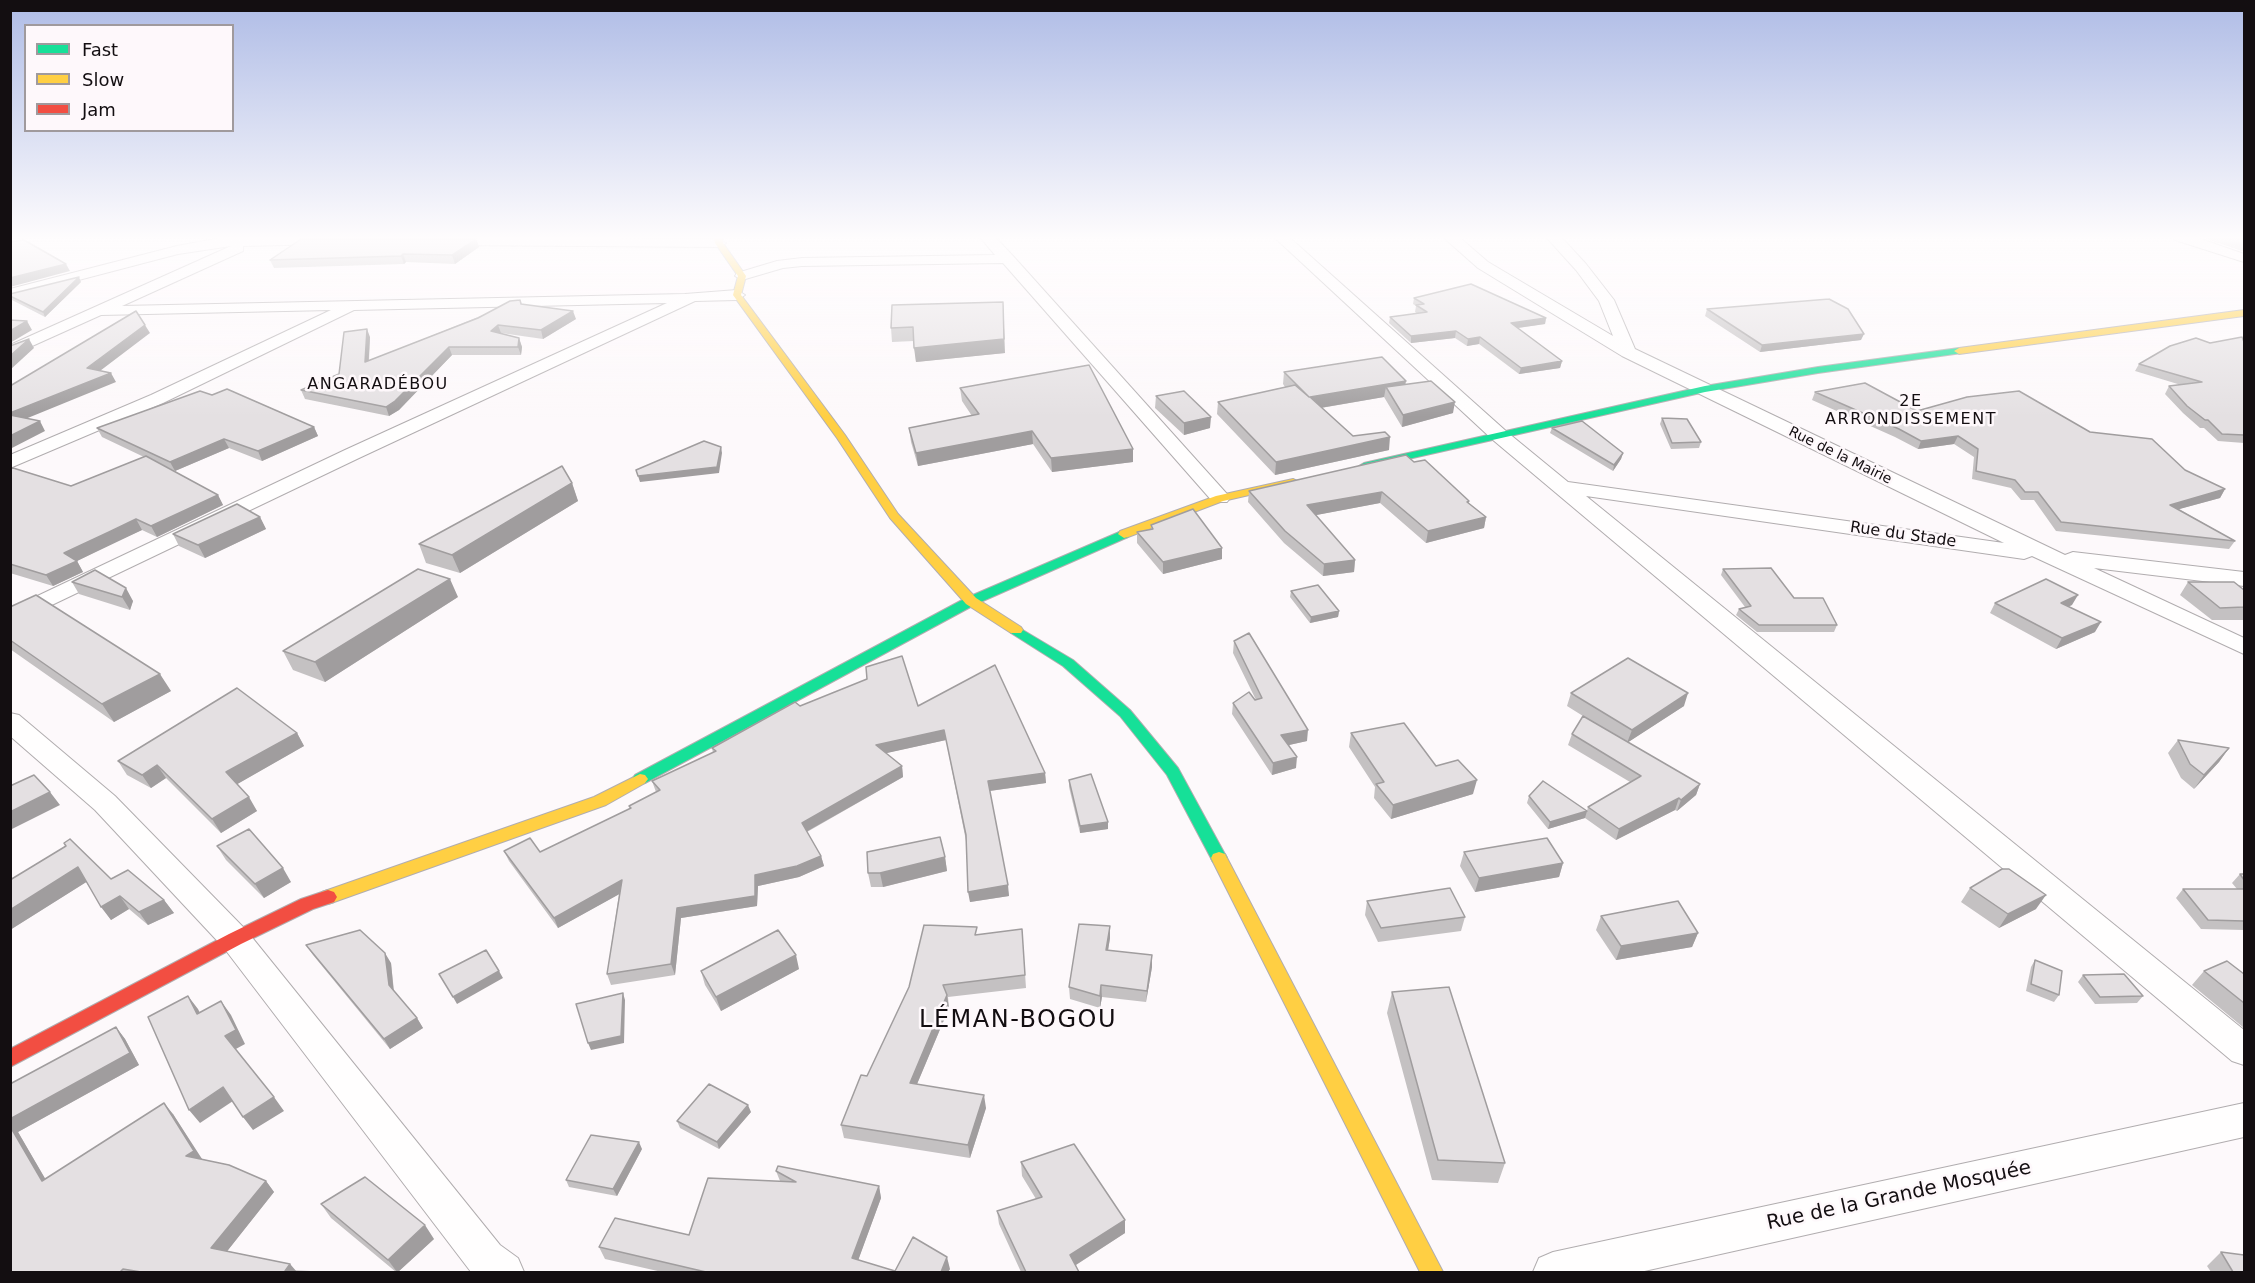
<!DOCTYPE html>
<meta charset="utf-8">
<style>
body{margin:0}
#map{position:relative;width:2255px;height:1283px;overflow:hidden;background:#fdf9fb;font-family:"DejaVu Sans",sans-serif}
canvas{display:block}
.frame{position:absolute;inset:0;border:12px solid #130e11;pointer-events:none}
.legend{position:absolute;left:24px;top:24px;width:210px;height:108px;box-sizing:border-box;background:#fef8fb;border:2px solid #a09a9d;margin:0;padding:8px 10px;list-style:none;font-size:18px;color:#130e11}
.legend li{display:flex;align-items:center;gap:12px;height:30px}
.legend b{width:30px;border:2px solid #a09a9d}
</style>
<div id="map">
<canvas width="2255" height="1283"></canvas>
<div class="frame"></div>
<ul class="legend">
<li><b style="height:8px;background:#16e098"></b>Fast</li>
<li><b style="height:8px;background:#ffcf43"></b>Slow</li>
<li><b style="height:8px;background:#f24e42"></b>Jam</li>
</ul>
</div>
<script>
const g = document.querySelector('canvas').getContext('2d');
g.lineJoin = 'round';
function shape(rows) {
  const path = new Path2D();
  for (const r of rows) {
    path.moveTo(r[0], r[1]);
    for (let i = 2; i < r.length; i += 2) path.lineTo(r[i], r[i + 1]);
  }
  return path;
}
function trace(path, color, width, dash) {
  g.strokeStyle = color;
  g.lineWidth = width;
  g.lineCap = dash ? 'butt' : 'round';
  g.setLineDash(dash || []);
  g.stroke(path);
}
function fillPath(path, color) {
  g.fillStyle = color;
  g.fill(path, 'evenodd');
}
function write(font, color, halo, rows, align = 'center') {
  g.font = font + ' "DejaVu Sans",sans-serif';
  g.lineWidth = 5;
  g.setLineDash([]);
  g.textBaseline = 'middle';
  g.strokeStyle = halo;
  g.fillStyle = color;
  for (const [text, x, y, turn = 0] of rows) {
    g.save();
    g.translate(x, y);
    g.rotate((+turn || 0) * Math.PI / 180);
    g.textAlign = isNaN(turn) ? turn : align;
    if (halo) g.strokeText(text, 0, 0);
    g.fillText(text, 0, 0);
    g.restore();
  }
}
const street = shape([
 [250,237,335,237,337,240,330,244,243,246,243,251,122,306,685,294,737,290,745,295,737,300,695,301,359,458,10,625,10,609,345,450,667,303,354,310,163,403,10,468,10,455,151,395,331,310,101,315,10,356,10,345,231,246,178,254,10,298,10,289,177,246,220,238,250,237],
 [444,237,719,239,726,243,719,247,446,245,439,241,444,237],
 [980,237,995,237,1013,256,1227,494,1230,498,1227,502,1213,502,1003,263,802,266,783,268,742,280,735,276,737,273,777,261,802,258,995,255,980,237],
 [1274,237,1289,237,1507,432,1568,482,2004,543,1622,356,1478,268,1443,237,1459,237,1488,262,1613,336,1599,301,1576,270,1546,237,1561,237,1586,264,1614,300,1635,349,2065,555,2073,552,2244,572,2244,586,2094,568,2244,638,2244,654,2032,556,2024,559,1586,496,2244,1030,2244,1065,2232,1061,1493,440,1274,237],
 [2173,237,2195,237,2244,254,2244,262,2175,240,2173,237],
 [10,713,19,715,115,796,246,930,500,1245,518,1258,524,1272,471,1272,224,948,95,810,10,736,10,713],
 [2244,1103,2244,1137,1640,1272,1533,1272,1539,1258,1553,1252,2244,1103]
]);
const fast = shape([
 [1959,348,1964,351,1962,353,1818,373,1705,392,1364,469,1359,466,1364,463,1705,386,1818,367,1959,348],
 [1124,530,1130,534,1128,537,976,604,645,783,640,784,635,783,632,779,635,775,966,598,1124,530],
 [1016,626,1073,660,1130,710,1178,768,1227,858,1225,862,1219,864,1213,862,1167,775,1120,716,1063,666,1011,633,1009,630,1011,627,1016,626]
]);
const slow = shape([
 [714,237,722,237,723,243,746,276,741,295,845,435,898,514,976,598,1021,627,1023,630,1021,633,1011,633,966,604,890,518,837,438,733,295,738,276,715,243,714,237],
 [2244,310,2244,316,1959,354,1954,351,1959,348,2244,310],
 [1293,479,1299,482,1297,484,1223,501,1128,537,1124,538,1118,534,1120,531,1216,496,1293,479],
 [640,774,645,775,648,779,645,783,606,805,334,902,328,904,322,902,319,897,322,892,594,797,640,774],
 [1219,852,1225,854,1227,858,1443,1272,1420,1272,1211,858,1213,854,1219,852]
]);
const jam = shape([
 [328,890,334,892,337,897,334,902,313,909,241,944,10,1067,10,1049,229,934,301,899,328,890]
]);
const wall = shape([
 [2201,237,2244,237,2244,250,2242,251],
 [476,239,479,247,455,264,406,262,404,264,274,268,270,260],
 [81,282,45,317,10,299,10,294],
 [1414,298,1546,318,1545,324,1518,328,1562,361,1560,368,1519,374,1479,344,1467,346,1455,338,1411,343,1389,323,1390,317,1418,314,1415,312,1416,306,1413,304],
 [520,300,522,304,576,319,543,339,501,333,500,334,519,338,522,347,521,355,452,355,399,410,389,416,305,399,301,390,339,374,370,337,369,361],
 [892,305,1005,353,916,362,914,341,892,342,891,328],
 [1707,309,1861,340,1760,352,1705,316],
 [2244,342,2244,443,2218,441,2204,428,2200,428,2183,413,2165,394,2169,386,2181,385,2135,371,2139,364,2210,343],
 [1284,372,1405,384,1453,413,1402,427,1384,397,1321,408,1353,436,1389,450,1275,475,1217,414,1218,402,1285,387,1283,384],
 [960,388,1133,462,1052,472,1033,444,918,466,911,442,909,428,972,416,962,401],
 [1815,392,1917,411,2090,432,2185,470,2225,489,2220,498,2179,509,2235,541,2229,549,2056,531,2034,500,2021,500,2011,488,1972,479,1974,457,1954,444,1918,449,1895,437,1812,400],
 [1156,396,1210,428,1184,435,1155,408],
 [1662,418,1701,442,1699,448,1671,449,1660,424],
 [314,427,318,436,262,461,229,448,175,471,165,466,218,495,223,505,157,537,142,530,115,542,77,561,83,572,53,586,10,573,10,467,71,486,144,457,102,437,97,428],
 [1552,428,1623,453,1621,459,1613,471,1550,433],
 [1414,462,1469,501,1469,503,1486,517,1484,528,1426,543,1380,503,1316,515,1355,560,1354,572,1323,576,1284,543,1248,502,1249,491],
 [572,483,578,501,460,573,426,563,419,544],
 [260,517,266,529,205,558,179,546,173,534],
 [1151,525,1222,548,1222,559,1163,574,1137,543,1137,532,1151,529],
 [1723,569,1837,625,1834,632,1757,632,1736,615,1739,609,1745,607,1721,575],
 [95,570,133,601,130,610,79,594,72,582],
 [2188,582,2244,590,2244,620,2212,620,2180,595],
 [1291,591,1339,611,1338,617,1310,623,1290,597],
 [458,597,325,682,293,670,283,651],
 [1995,603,2072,605,2068,606,2095,632,2056,649,1990,613],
 [10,607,171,691,114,722,10,649],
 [1234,641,1307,741,1289,745,1296,768,1272,775,1232,714,1233,703,1256,700,1233,653],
 [1571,693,1684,706,1628,742,1700,784,1696,795,1677,811,1675,810,1616,840,1585,818,1548,829,1527,803,1529,796,1587,811,1588,807,1630,782,1568,745,1572,734,1583,716,1567,706],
 [800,706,918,706,1045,773,1046,783,990,791,1009,896,970,902,966,841,946,740,886,753,902,766,903,777,807,832,821,856,824,866,799,877,758,886,757,906,681,918,675,975,611,985,607,974,619,894,558,928,509,861,504,851,540,852,630,809,629,806,656,792,652,781,713,753,712,748],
 [297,733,304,746,237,784,257,811,221,833,166,778,151,788,127,775,118,761],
 [1351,733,1436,766,1473,794,1391,819,1374,798,1375,787,1349,747],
 [2178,740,2229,748,2219,762,2194,789,2181,778,2168,753],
 [1069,780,1108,829,1080,833,1069,787],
 [217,846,291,882,264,898,226,860],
 [1464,852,1563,863,1559,877,1475,892,1460,866],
 [945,857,947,871,883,887,871,887,868,873],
 [2240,874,2244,874,2244,930,2201,929,2176,898,2183,889,2237,889,2232,883],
 [111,879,164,900,174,913,148,925,129,909,111,920,86,882,10,930,10,880],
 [1970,888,2036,909,1999,928,1961,902],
 [1367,901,1465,917,1461,931,1378,942,1365,915],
 [1601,916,1698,933,1692,947,1616,960,1596,930],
 [1110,926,1110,938,1108,951,1152,967,1146,1002,1102,997,1100,1008,1070,999,1069,987],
 [1022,929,1026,988,948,997,949,1008,917,1084,986,1108,970,1158,844,1138,841,1125,867,1076,977,935],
 [306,945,391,963,394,991,417,1018,423,1028,390,1049,313,955],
 [2035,960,2059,995,2054,1002,2026,991,2031,967],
 [799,969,721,1011,705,985,701,971],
 [2204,971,2244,974,2244,1028,2192,985],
 [2083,975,2143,996,2137,1003,2095,1004,2078,982],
 [1392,992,1505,1163,1498,1183,1432,1180,1387,1013],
 [116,1027,125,1039,139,1065,18,1132,45,1179,173,1114,201,1159,266,1181,274,1192,227,1251,290,1264,296,1272,320,1272,10,1272,10,1084],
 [751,1112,719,1149,680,1128,677,1121],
 [642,1149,617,1196,569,1187,566,1180],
 [1021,1162,1125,1233,1076,1265,1079,1272,1021,1272,999,1224,997,1211,1036,1199,1022,1176],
 [776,1171,879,1186,881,1198,858,1260,895,1271,950,1269,948,1272,662,1272,605,1259,599,1247,689,1235,780,1181],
 [321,1204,434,1239,398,1272,396,1272,331,1218],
 [2221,1252,2244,1272,2211,1272,2207,1266]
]);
const shadedWall = shape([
 [476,239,479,247,455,264,452,255],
 [403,254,406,262,404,264,401,256],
 [66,264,70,271,10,287,10,278],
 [79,277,81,282,45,317,43,312],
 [1003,302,1005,353,916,362,914,348],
 [573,311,576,319,543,339,541,330],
 [1546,318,1545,324,1510,329,1511,323],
 [27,321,32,330,10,343,10,331],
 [145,325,150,333,92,377,87,368],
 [498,325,501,333,494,340,491,331],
 [367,329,370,337,368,371,365,362],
 [1456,331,1455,338,1411,343,1411,336],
 [1864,334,1861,340,1760,352,1762,345],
 [1480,337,1479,344,1467,346,1468,339],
 [519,338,522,347,521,355,518,347],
 [29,339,34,348,10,370,10,356],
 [449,347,452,355,399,410,389,416,386,407],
 [1562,361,1560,368,1519,374,1521,368],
 [111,373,116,382,13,424,10,420,10,413],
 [1406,381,1404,393,1386,387,1384,397,1308,410,1310,397],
 [1455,402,1453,413,1402,427,1403,415],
 [1211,417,1210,428,1184,435,1184,423],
 [40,421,45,431,10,449,10,436],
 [314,427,318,436,262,461,258,451],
 [1032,431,1033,444,918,466,916,453],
 [1958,436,1954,444,1918,449,1921,441],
 [1390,437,1389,450,1275,475,1276,462],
 [224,439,229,448,175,471,170,462],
 [721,447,722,453,719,473,640,482,638,476],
 [1133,449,1133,462,1052,472,1051,458],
 [1623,453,1621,459,1613,471,1614,465],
 [572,483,578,501,460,573,452,555],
 [2225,489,2220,498,2165,513,2170,505],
 [1382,492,1380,503,1306,517,1307,505],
 [218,495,223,505,157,537,151,526],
 [260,517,266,529,205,558,198,545],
 [1486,517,1484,528,1426,543,1428,531],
 [136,519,142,530,77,561,83,572,53,586,46,575,64,553],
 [1222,548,1222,559,1163,574,1163,562],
 [1355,560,1354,572,1323,576,1324,564],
 [450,579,458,597,325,682,315,662],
 [126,588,133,601,130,610,122,597],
 [2078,595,2072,605,2055,613,2061,603],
 [1339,611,1338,617,1310,623,1311,617],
 [2101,622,2095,632,2056,649,2062,638],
 [160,674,171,691,114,722,102,704],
 [1688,693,1684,706,1627,743,1632,730],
 [944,730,946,740,878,755,876,745],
 [1308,730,1307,741,1280,747,1281,735],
 [297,733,304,746,234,786,226,772],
 [2229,748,2219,762,2194,789,2204,775],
 [1297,757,1296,768,1272,775,1273,763],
 [157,765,166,778,151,788,142,775],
 [902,766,903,777,804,833,802,823],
 [1045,773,1046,783,989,791,988,781],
 [1477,780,1473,794,1391,819,1393,805],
 [1700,784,1696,795,1677,811,1681,800],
 [50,792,60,805,10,830,10,812],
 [249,797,257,811,221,833,212,819],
 [1679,798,1675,810,1616,840,1619,829],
 [1587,811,1585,818,1548,829,1550,822],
 [1108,822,1108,829,1080,833,1080,826],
 [821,856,824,866,799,877,758,886,757,906,681,918,675,975,671,964,677,908,755,875],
 [945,857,947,871,883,887,880,873],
 [1563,863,1559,877,1475,892,1479,878],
 [78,867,88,881,10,930,10,910],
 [283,868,291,882,264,898,255,884],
 [622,880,625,891,558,928,554,918],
 [1008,885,1009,896,970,902,968,892],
 [2046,895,2036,909,1999,928,2008,914],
 [120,896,129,909,111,920,101,907],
 [164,900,174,913,148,925,139,912],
 [1110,926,1110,938,1106,962,1106,950],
 [1698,933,1692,947,1616,960,1621,946],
 [385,953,391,963,394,995,389,985],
 [796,955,799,969,721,1011,716,997],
 [1152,955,1152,967,1146,1002,1147,991],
 [499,971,503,978,457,1004,453,997],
 [1101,985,1102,997,1100,1008,1100,996],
 [623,993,625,1000,624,1043,591,1050,588,1043],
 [947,995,949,1008,912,1096,910,1083],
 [188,996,198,1009,207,1027,197,1014],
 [221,1001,231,1015,245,1044,234,1050,225,1036],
 [417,1018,423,1028,390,1049,384,1039],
 [116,1027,125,1039,139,1065,18,1132,53,1192,42,1181,10,1126,10,1119],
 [223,1087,233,1101,200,1123,189,1110],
 [984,1095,986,1108,970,1158,968,1145],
 [274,1097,284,1111,253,1130,243,1117],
 [164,1103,173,1114,204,1162,186,1156],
 [748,1105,751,1112,719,1149,717,1142],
 [639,1142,642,1149,617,1196,613,1189],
 [266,1181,274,1192,221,1259,211,1248],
 [879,1186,881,1198,855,1269,852,1258],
 [1125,1220,1125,1233,1071,1268,1070,1255],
 [425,1225,434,1239,398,1272,397,1272,388,1260],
 [947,1257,950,1269,948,1272,941,1272],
 [290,1264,297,1272,285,1271]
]);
const building = shape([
 [301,239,476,239,452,255,403,254,401,256,270,260,301,239],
 [24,240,66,264,10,278,10,242,24,240],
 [79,277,43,312,10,296,10,294,79,277],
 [1471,284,1546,318,1511,323,1562,361,1521,368,1480,337,1468,339,1456,331,1411,336,1390,317,1427,312,1416,305,1424,304,1414,298,1471,284],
 [1829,299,1848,309,1864,334,1762,345,1707,309,1829,299],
 [520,300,521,304,573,311,541,330,498,325,491,331,519,338,518,347,449,347,395,401,386,407,301,390,339,374,344,332,367,329,365,362,478,318,510,301,520,300],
 [1003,302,1004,339,914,348,913,327,891,328,892,305,1003,302],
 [136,311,145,325,87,368,111,373,10,413,10,386,136,311],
 [10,320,27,321,10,331,10,320],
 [2242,337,2244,342,2244,435,2222,434,2208,420,2205,420,2187,406,2169,386,2202,382,2139,364,2170,346,2196,338,2210,343,2242,337],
 [29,339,10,356,10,346,29,339],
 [1382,357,1406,381,1310,397,1353,436,1385,432,1390,437,1276,462,1218,402,1295,385,1309,397,1284,372,1382,357],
 [1089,365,1133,449,1051,458,1032,431,916,453,909,428,979,414,960,388,1089,365],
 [1431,381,1455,402,1403,415,1386,387,1431,381],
 [1865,383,1917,411,1967,397,2019,391,2090,432,2152,439,2185,470,2225,489,2170,505,2235,541,2061,522,2038,492,2025,492,2015,480,1976,471,1978,449,1958,436,1921,441,1899,429,1815,392,1865,383],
 [227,389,314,427,258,451,224,439,170,462,97,428,200,391,212,395,227,389],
 [1184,391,1211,417,1184,423,1156,396,1184,391],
 [10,415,40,421,10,436,10,415],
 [1662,418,1687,419,1701,442,1672,443,1662,418],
 [1582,421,1623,453,1614,465,1552,428,1582,421],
 [704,441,721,447,717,467,638,476,636,470,704,441],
 [1406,455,1414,462,1425,460,1469,501,1467,502,1486,517,1428,531,1382,492,1307,505,1355,560,1324,564,1285,531,1249,491,1406,455],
 [146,456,218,495,151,526,136,519,109,532,64,553,77,561,46,575,10,564,10,498,11,498,10,497,10,467,71,486,146,456],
 [562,466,572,483,452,555,419,544,562,466],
 [237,504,260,517,198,545,173,534,237,504],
 [1193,509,1222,548,1163,562,1137,532,1153,529,1151,525,1193,509],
 [1771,568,1794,598,1823,598,1837,625,1759,625,1739,609,1751,606,1723,569,1771,568],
 [418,569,450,579,315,662,283,651,418,569],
 [95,570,126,588,122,597,72,582,95,570],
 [2046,579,2078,595,2061,603,2101,622,2062,638,1995,603,2046,579],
 [2188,582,2234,582,2244,590,2244,607,2220,608,2188,582],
 [1318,585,1339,611,1311,617,1291,591,1318,585],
 [36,595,160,674,102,704,10,640,10,607,36,595],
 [1249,633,1308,730,1281,735,1297,757,1273,763,1233,703,1249,692,1255,700,1262,698,1234,641,1249,633],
 [902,656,918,706,995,665,1045,773,988,781,1008,885,968,892,966,835,944,730,876,745,902,766,802,823,821,856,797,866,755,875,755,896,677,908,671,964,607,974,622,880,554,918,504,851,530,838,540,852,631,808,629,806,660,790,652,781,716,751,712,748,795,702,800,706,867,679,866,667,902,656],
 [1628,658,1688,693,1632,730,1571,693,1628,658],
 [237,688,297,733,226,772,249,797,212,819,157,765,142,775,118,761,237,688],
 [1583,716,1700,784,1681,800,1679,798,1619,829,1588,807,1641,776,1572,734,1583,716],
 [1404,723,1436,766,1458,760,1477,780,1393,805,1376,784,1384,782,1351,733,1404,723],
 [2178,740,2229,748,2204,775,2190,764,2178,740],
 [1091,774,1108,822,1080,826,1069,780,1091,774],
 [34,775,50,792,10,812,10,786,34,775],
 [1543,781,1587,811,1550,822,1529,796,1543,781],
 [249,829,283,868,255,884,217,846,249,829],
 [940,837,945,857,880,873,868,873,867,852,940,837],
 [1547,838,1563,863,1479,878,1464,852,1547,838],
 [70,839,111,879,128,870,164,900,139,912,120,896,101,907,78,867,10,910,10,880,66,846,64,843,70,839],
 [2002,869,2009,869,2046,895,2008,914,1970,888,2002,869],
 [2240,874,2244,874,2244,880,2240,874],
 [1450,888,1465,917,1381,928,1367,901,1450,888],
 [2183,889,2244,889,2244,921,2208,920,2183,889],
 [1678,901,1698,933,1621,946,1601,916,1678,901],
 [1079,924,1110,926,1106,950,1152,955,1147,991,1101,985,1100,996,1069,987,1079,924],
 [924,925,977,927,975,935,1022,929,1025,975,943,985,947,995,910,1083,984,1095,968,1145,841,1125,861,1075,867,1076,909,987,924,925],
 [360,930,385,953,389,985,417,1018,384,1039,306,945,360,930],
 [778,930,796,955,716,997,701,971,778,930],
 [486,950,499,971,453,997,439,974,486,950],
 [2035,960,2062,971,2059,995,2031,984,2035,960],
 [2227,961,2244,974,2244,1003,2204,971,2227,961],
 [2124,974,2143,996,2100,997,2083,975,2124,974],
 [1449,987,1505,1163,1438,1160,1392,992,1449,987],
 [623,993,621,1036,588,1043,576,1004,623,993],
 [188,996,197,1014,221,1001,236,1030,225,1036,274,1097,243,1117,223,1087,189,1110,148,1017,188,996],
 [116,1027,130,1053,10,1119,10,1084,116,1027],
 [709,1084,748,1105,717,1142,677,1121,709,1084],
 [164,1103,194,1151,186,1156,229,1165,266,1181,211,1248,290,1264,285,1271,320,1272,141,1272,123,1269,120,1272,10,1272,10,1126,42,1181,164,1103],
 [591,1135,639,1142,613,1189,566,1180,591,1135],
 [1074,1144,1125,1220,1070,1255,1079,1272,1026,1272,997,1211,1042,1197,1021,1162,1074,1144],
 [778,1166,879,1186,852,1258,895,1271,913,1237,947,1257,941,1272,706,1272,599,1247,615,1218,689,1235,708,1178,796,1182,776,1171,778,1166],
 [365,1177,425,1225,388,1260,321,1204,365,1177],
 [2221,1252,2244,1255,2244,1272,2233,1272,2221,1252]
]);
const farStreetnames = [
 ["Rue de la Mairie",1840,456,26]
];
const farQuarternames = [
 ["ANGARADÉBOU",378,385],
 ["2E",1911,402],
 ["ARRONDISSEMENT",1911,420]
];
const streetNames = [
 ["Rue du Stade",1903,535,8]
];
const nearStreetnames = [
 ["Rue de la Grande Mosquée",1899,1196,-12]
];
const nearQuarternames = [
 ["LÉMAN-BOGOU",1018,1021]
];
trace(street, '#b1adaf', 2);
trace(fast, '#b1adaf', 2);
trace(slow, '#b1adaf', 2);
trace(jam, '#b1adaf', 2);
fillPath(street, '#fffefe');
fillPath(fast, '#16e098');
fillPath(slow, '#ffcf43');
fillPath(jam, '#f24e42');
fillPath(wall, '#c4c1c2');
fillPath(shadedWall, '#a09d9e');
fillPath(building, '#e4e0e2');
trace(building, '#a09d9e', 1.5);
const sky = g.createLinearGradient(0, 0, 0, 417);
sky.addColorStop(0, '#afbce6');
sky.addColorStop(0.57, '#fefcfd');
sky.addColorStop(1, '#fefcfd00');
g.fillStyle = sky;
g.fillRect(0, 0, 2255, 417);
write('14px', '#130e11', '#fef8fb', farStreetnames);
g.letterSpacing = '1.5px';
write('16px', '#130e11', '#fef8fb', farQuarternames);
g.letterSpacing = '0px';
write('16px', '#130e11', '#fef8fb', streetNames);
write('20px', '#130e11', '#fef8fb', nearStreetnames);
g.letterSpacing = '1.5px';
write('24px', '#130e11', '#fef8fb', nearQuarternames);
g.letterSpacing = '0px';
</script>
